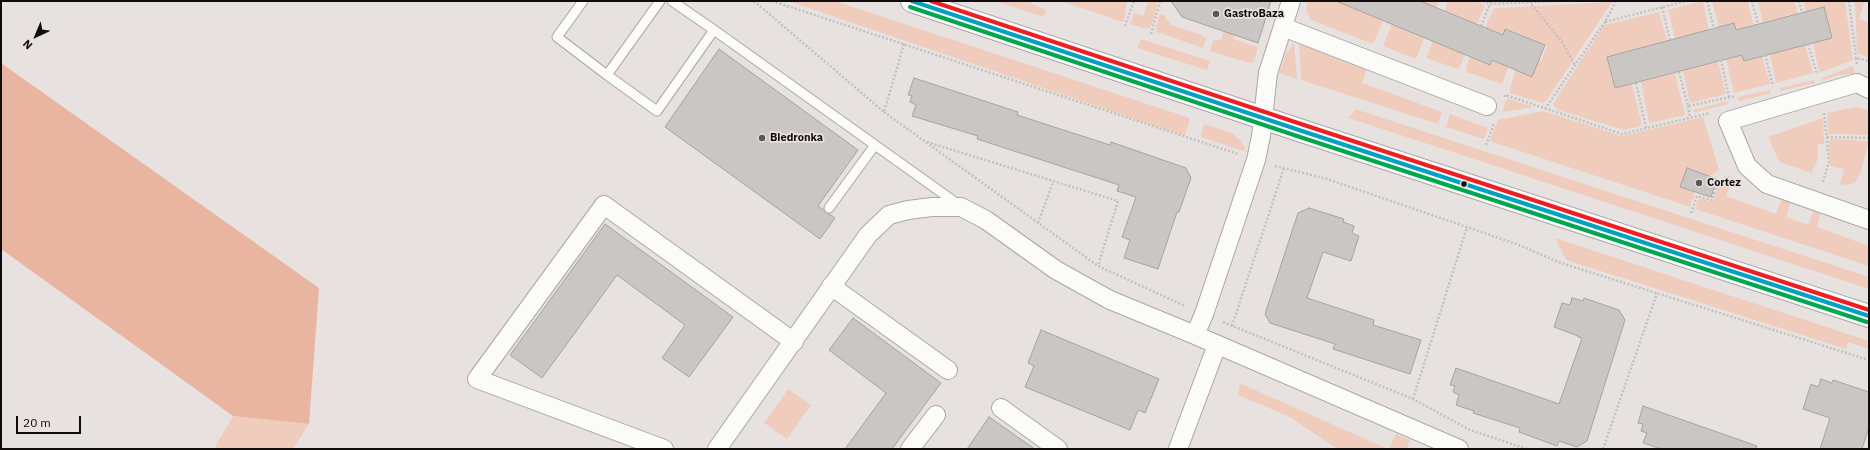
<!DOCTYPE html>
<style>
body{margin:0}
#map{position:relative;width:1870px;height:450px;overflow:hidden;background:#e7e2e0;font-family:"IBM Plex Sans",sans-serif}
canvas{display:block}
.frame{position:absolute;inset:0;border:2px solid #0f0c0b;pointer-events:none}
.north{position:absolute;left:16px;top:16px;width:40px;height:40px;-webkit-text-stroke:3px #eae1dd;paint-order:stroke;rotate:224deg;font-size:11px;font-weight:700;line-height:16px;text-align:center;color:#0f0c0b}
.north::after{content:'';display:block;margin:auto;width:14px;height:18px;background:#0f0c0b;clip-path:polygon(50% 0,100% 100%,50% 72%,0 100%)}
.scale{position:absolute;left:16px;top:416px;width:65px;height:18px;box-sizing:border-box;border:2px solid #0f0c0b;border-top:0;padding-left:5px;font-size:12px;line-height:14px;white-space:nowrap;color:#0f0c0b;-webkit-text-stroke:3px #eae1dd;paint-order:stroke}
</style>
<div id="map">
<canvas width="1870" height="450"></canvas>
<div class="frame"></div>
<div class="north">N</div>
<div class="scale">20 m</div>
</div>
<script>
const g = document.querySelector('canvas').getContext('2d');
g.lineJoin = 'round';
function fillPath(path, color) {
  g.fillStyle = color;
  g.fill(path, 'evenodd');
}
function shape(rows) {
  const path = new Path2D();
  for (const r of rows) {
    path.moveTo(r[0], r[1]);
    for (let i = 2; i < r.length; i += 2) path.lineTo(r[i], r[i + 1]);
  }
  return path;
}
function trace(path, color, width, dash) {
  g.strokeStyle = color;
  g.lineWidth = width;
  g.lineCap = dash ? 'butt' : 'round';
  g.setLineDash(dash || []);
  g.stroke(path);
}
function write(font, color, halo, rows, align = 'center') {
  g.font = font + ' "IBM Plex Sans",sans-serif';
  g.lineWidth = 3.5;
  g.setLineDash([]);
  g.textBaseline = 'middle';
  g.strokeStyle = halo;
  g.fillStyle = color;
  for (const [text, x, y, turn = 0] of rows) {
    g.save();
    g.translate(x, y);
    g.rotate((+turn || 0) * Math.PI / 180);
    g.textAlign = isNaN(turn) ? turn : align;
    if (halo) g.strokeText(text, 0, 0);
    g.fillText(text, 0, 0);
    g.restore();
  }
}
const green = shape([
 [788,1,835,1,1190,118,1185,136],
 [995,1,1030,1,1032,4,1046,10,1044,17],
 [1061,1,1127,1,1125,16,1123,22],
 [1149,1,1158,1,1152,25,1148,29,1130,24,1134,13,1143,16],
 [1234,1,1245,4,1233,39,1258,47,1254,61,1250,63,1210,51,1213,41,1221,39],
 [1308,1,1363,1,1359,11,1383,21,1373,44,1311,20,1306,11],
 [1420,1,1439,1,1436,8],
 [1448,1,1475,1,1485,5,1477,24,1444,11],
 [1703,1,1709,30,1675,39,1668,10],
 [1712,1,1748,1,1753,25,1736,30,1719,27],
 [1758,1,1794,1,1798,13,1763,22],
 [1803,1,1845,1,1853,60,1819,73,1813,43,1832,37,1824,7,1806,11],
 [1855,1,1865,1,1859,19,1869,23,1869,58,1857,53],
 [1612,2,1546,101,1543,103,1510,93,1510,88,1516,70,1539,60,1541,61,1547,46,1506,29,1503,35,1485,28,1494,8],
 [1659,12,1667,41,1607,57,1615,88,1632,84,1642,126,1624,130,1558,110,1553,104,1604,25],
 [1160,14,1163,14,1171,25,1199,34,1206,38,1203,48,1157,32,1156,27],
 [1392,24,1424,38,1416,59,1383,46],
 [1141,39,1210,61,1207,70,1137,48],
 [1433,41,1465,54,1460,67,1458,69,1426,58],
 [1299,42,1368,65,1362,83,1442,112,1438,124,1301,80],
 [1294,43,1297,79,1279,73,1286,54],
 [1805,45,1813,73,1776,83,1770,54],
 [1742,55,1762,56,1770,84,1734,93,1726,59],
 [1470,57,1490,65,1492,59,1509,66,1502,84,1467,72,1466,69],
 [1718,61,1726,94,1690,103,1683,70],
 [1853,66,1855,74,1839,75,1823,80,1822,78],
 [1675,73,1685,115,1649,123,1641,81],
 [1814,80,1815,83,1780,91,1780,88],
 [1770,90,1771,93,1739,101,1738,97],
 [1508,99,1512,100,1533,107,1503,112,1505,102],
 [1727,101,1728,104,1694,113,1693,110],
 [1855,107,1869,110,1869,135,1831,134,1828,133,1827,113],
 [1355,109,1869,277,1869,289,1349,118],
 [1543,111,1622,136,1703,117,1719,170,1710,176,1687,169,1681,186,1695,192,1690,207,1490,141,1498,120],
 [1450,114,1488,128,1484,139,1446,127],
 [1823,118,1824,144,1818,144,1818,159,1811,173,1780,162,1768,137],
 [1204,124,1232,133,1241,141,1247,152,1201,137],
 [1831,139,1869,141,1860,175,1855,182,1849,185,1840,184,1844,169,1830,166,1829,141],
 [1734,177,1726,196,1776,214,1782,198,1791,201,1786,217,1808,225,1814,209,1821,211,1817,227,1869,246,1869,266,1695,209,1699,198,1713,202,1719,184],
 [1555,238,1863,339,1869,341,1869,349,1848,342,1846,349,1566,260],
 [1240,383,1244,385,1388,449,1337,449,1290,417,1238,395],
 [788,389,811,405,787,439,764,423],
 [233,416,309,424,293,449,214,449],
 [1396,434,1410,440,1407,449,1389,449]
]);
const forest = shape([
 [1,63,319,288,309,424,233,416,1,249]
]);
const building = shape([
 [1171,1,1271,1,1258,43,1182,17,1171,1],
 [1336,1,1420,1,1503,35,1505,29,1545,45,1532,77,1492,60,1490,65,1336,1],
 [1824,7,1832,38,1744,61,1742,55,1615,88,1607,57,1734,23,1736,30,1824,7],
 [719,49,858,150,818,206,835,218,820,239,665,127,719,49],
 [914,78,1018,112,1017,115,1110,145,1111,142,1186,168,1191,178,1179,212,1177,212,1158,269,1124,258,1130,240,1122,237,1136,197,1117,191,1119,185,977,139,978,136,912,116,916,105,910,102,912,96,908,95,914,78],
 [1687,168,1717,179,1711,197,1680,187,1687,168],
 [1309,208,1344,219,1343,222,1354,226,1352,233,1359,236,1351,261,1323,252,1307,298,1374,320,1373,325,1421,340,1410,374,1333,349,1335,344,1270,323,1265,314,1298,213,1309,208],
 [605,224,733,317,689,377,662,358,685,325,617,275,542,378,510,355,605,224],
 [1572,298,1583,301,1584,298,1619,310,1625,320,1587,441,1577,447,1559,441,1557,446,1519,432,1520,428,1473,413,1474,411,1456,405,1459,395,1453,392,1455,386,1450,385,1456,368,1559,404,1582,338,1578,337,1578,336,1554,327,1562,303,1570,305,1572,298],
 [853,318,941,383,892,449,845,449,886,393,829,350,853,318],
 [1041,330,1159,379,1145,413,1138,410,1130,430,1025,387,1034,366,1028,363,1041,330],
 [1821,379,1832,383,1833,380,1869,392,1869,427,1862,449,1820,449,1830,418,1803,409,1811,384,1818,387,1821,379],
 [1643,406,1757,446,1756,449,1662,449,1643,443,1647,433,1641,431,1643,424,1638,423,1643,406],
 [989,417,1035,449,967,449,989,417]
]);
const path = shape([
 [754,1,884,112,904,44],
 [772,1,1238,154],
 [1483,1,1490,4,1559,1],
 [1529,1,1562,42,1575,65],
 [1616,1,1605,22,1686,1],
 [1707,1,1714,29],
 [1752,1,1758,24],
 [1799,1,1802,12],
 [1849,1,1856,58],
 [1662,7,1670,40],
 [1125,26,1134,1],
 [1481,26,1490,4,1494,1],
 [1151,34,1160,1],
 [1808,44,1817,74],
 [1765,55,1773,86],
 [1721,60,1729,97],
 [1857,64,1856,58,1869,61],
 [1679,72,1688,106,1736,96],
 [1636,83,1646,128],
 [1505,97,1505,95,1622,134,1710,113],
 [1688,106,1690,117],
 [1545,109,1605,22],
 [884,112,1098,266,1185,306],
 [1827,137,1869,138],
 [927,142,1118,201,1098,266],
 [1486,145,1494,124],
 [1275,166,1327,179,1519,245,1561,263,1869,360],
 [1823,182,1829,162,1824,112],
 [1691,213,1697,196,1712,200,1718,182,1729,176],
 [1038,223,1053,182],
 [1223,322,1413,399,1470,430,1527,449],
 [1232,326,1284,168],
 [1413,399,1467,227],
 [1603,449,1657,293]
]);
const service = shape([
 [583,1,557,37,607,75,660,1],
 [714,30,959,205],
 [607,75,657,111,714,30,672,1],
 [829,208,875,145]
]);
const minor = shape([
 [1291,1,1268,73,1261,136,1256,160,1204,314,1195,335,1459,449],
 [1283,27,1487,106],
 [1869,89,1857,83,1728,121,1747,166,1767,184,1869,220],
 [831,286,948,370],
 [1001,408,1058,449],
 [664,449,477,379,604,205,794,342],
 [717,449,868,235,889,215,908,210,932,207,961,207,986,220,1056,270,1110,300,1195,335],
 [910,449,936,415],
 [1178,449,1217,345]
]);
const tertiary = shape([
 [912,1,1302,131,1869,316]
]);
const bus1 = shape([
 [912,1,1302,131,1869,316]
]);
const bus2 = shape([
 [910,7,1300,137,1867,322]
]);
const bus3 = shape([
 [931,1,1304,125,1869,310]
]);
const markers = [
 [1216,14,4,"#5b5756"],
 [762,138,4,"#5b5756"],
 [1699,183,4,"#5b5756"],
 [1464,184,3.5,"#0f0c0b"]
];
const poiNames = [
 ["GastroBaza",1224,14],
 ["Biedronka",770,138],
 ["Cortez",1707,183]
];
fillPath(green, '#f0ccbd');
fillPath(forest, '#eab5a0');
fillPath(building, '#cac6c4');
trace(building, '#a6a2a1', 1);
trace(service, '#aaa7a5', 11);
trace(minor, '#aaa7a5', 20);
trace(tertiary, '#aaa7a5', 24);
trace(path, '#c3c1c0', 2.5, [2, 2]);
trace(service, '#fbfbfa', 9);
trace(minor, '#fbfbfa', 18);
trace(tertiary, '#fbfbfa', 22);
trace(bus1, '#01a1c4', 4);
trace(bus2, '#00a651', 4);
trace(bus3, '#ee1f23', 4);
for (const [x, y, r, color] of markers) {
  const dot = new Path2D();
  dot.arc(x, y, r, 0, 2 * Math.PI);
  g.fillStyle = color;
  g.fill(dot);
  trace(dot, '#eae1dd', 1.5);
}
write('bold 11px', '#0f0c0b', '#eae1dd', poiNames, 'left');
</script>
